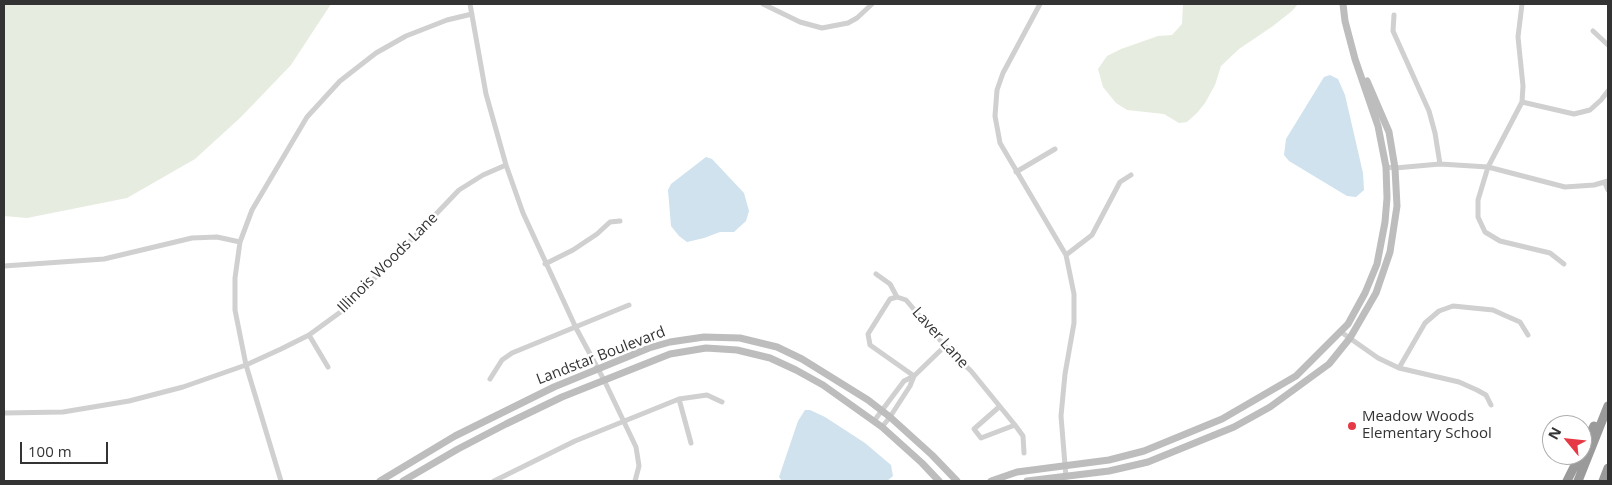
<!DOCTYPE html>
<style>
body{margin:0}
#map{position:relative;width:1612px;height:485px;overflow:hidden;background:#fff;font-family:"Open Sans",sans-serif}
canvas{display:block}
.frame{position:absolute;inset:0;border:5px solid #333;pointer-events:none}
.north{position:absolute;left:1542px;top:415px;width:50px;height:50px;box-sizing:border-box;background:#fff;border:1px solid #adadad;border-radius:50%;rotate:298deg;font-size:14px;font-weight:700;line-height:20px;text-align:center;color:#333}
.north::after{content:'';display:block;margin:auto;width:18px;height:22px;background:#e63946;clip-path:polygon(50% 0,100% 100%,50% 72%,0 100%)}
.scale{position:absolute;left:20px;top:442px;width:88px;height:22px;box-sizing:border-box;border:2px solid #333;border-top:0;padding-left:6px;font-size:15px;line-height:18px;white-space:nowrap;color:#333;-webkit-text-stroke:4px #fff;paint-order:stroke}
</style>
<div id="map">
<canvas width="1612" height="485"></canvas>
<div class="frame"></div>
<div class="north">N</div>
<div class="scale">100 m</div>
</div>
<script>
const g = document.querySelector('canvas').getContext('2d');
g.lineJoin = 'round';
function fillPath(path, color) {
  g.fillStyle = color;
  g.fill(path, 'evenodd');
}
function shape(rows) {
  const path = new Path2D();
  for (const r of rows) {
    path.moveTo(r[0], r[1]);
    for (let i = 2; i < r.length; i += 2) path.lineTo(r[i], r[i + 1]);
  }
  return path;
}
function trace(path, color, width, dash) {
  g.strokeStyle = color;
  g.lineWidth = width;
  g.lineCap = dash ? 'butt' : 'round';
  g.setLineDash(dash || []);
  g.stroke(path);
}
function write(font, color, halo, rows, align = 'center') {
  g.font = font + ' "Open Sans",sans-serif';
  g.lineWidth = 5;
  g.setLineDash([]);
  g.textBaseline = 'middle';
  g.strokeStyle = halo;
  g.fillStyle = color;
  for (const [text, x, y, turn = 0] of rows) {
    g.save();
    g.translate(x, y);
    g.rotate((+turn || 0) * Math.PI / 180);
    g.textAlign = isNaN(turn) ? turn : align;
    if (halo) g.strokeText(text, 0, 0);
    g.fillText(text, 0, 0);
    g.restore();
  }
}
const green = shape([
 [4,4,331,4,291,65,241,117,195,159,127,198,27,218,4,216],
 [1183,4,1298,4,1292,11,1273,26,1239,49,1221,66,1215,85,1205,103,1197,113,1187,122,1179,123,1164,114,1127,110,1116,103,1103,87,1098,69,1107,56,1121,49,1158,36,1172,35,1182,24]
]);
const water = shape([
 [1330,75,1338,79,1345,95,1363,173,1364,190,1356,197,1347,196,1289,161,1284,155,1286,139,1324,77],
 [706,157,712,159,744,193,749,211,746,221,734,232,720,232,704,238,687,242,679,236,671,226,668,190,671,184],
 [805,410,810,410,825,417,865,443,891,465,893,476,887,481,782,481,779,477,798,421]
]);
const street = shape([
 [470,4,486,94,506,165,523,213,576,328,604,380,636,447,639,466,635,481],
 [763,4,800,22,822,28,848,23,857,18,872,4],
 [1040,4,1003,73,997,90,995,116,1000,143,1066,255,1074,294,1074,323,1065,374,1061,416,1066,477],
 [1522,4,1518,37,1523,86,1522,102,1488,167,1478,200,1478,217,1485,232,1500,241,1550,253,1564,264],
 [1394,15,1393,31,1429,111,1435,133,1440,164],
 [1593,31,1608,45],
 [1522,102,1574,114,1590,110,1601,100,1608,91],
 [1386,167,1395,168,1440,164,1488,167,1565,187,1594,185,1608,181],
 [1016,172,1055,149],
 [1605,183,1608,190],
 [1066,255,1092,235,1120,182,1131,175],
 [545,264,573,250,597,234,610,222,620,221],
 [4,266,104,259,192,238,217,237,240,242],
 [876,274,890,284,897,297],
 [1341,332,1378,358,1399,368,1459,382,1477,390,1486,395,1491,405],
 [309,335,328,367],
 [1399,368,1425,323,1439,311,1453,306,1493,310,1504,315,1520,322,1528,335],
 [914,376,870,345,868,334,890,299,897,297,906,300,945,346,971,371,1015,425,1023,436,1024,453],
 [490,379,502,360,512,353,629,305],
 [679,399,691,443],
 [999,407,974,429,981,438,1015,425],
 [4,413,63,412,129,401,183,387,246,365,281,349,309,335,346,308,459,190,483,175,506,165],
 [874,421,904,381,914,376,945,346],
 [882,427,890,417,910,386,914,376],
 [281,481,246,365,235,310,235,278,240,242,252,210,307,117,340,81,376,53,406,36,447,20,472,14],
 [494,481,575,441,679,399,707,395,722,402]
]);
const secondary = shape([
 [380,481,455,436,554,387,649,348,670,342,704,337,740,338,777,347,802,359,868,400,890,417,932,455,957,481],
 [403,481,458,449,506,424,562,397,670,354,706,348,737,350,770,358,796,370,823,385,882,427,922,463,939,481],
 [991,481,1017,472,1109,460,1144,451,1222,419,1296,376,1348,324,1365,293,1377,264,1385,222,1387,198,1386,167,1378,126,1355,59,1345,21,1343,4],
 [1027,481,1109,471,1148,462,1234,427,1270,407,1329,364,1350,338,1376,293,1390,252,1397,206,1395,168,1389,132,1367,81]
]);
const highway = shape([
 [1582,450,1594,426],
 [1567,481,1580,455],
 [1578,481,1608,406],
 [1603,481,1608,468]
]);
const markers = [
 [1352,426,5,"#e63946"]
];
const streetNames = [
 ["Illinois Woods Lane",388,263,-45],
 ["Laver Lane",940,338,48],
 ["Landstar Boulevard",601,356,-21]
];
const poiNames = [
 ["Meadow Woods",1362,417],
 ["Elementary School",1362,434]
];
fillPath(green, '#e6ecdf');
fillPath(water, '#cfe2ee');
trace(street, '#d0d0d0', 5);
trace(secondary, '#bdbdbd', 7);
trace(highway, '#9a9a9a', 9);
for (const [x, y, r, color] of markers) {
  const dot = new Path2D();
  dot.arc(x, y, r, 0, 2 * Math.PI);
  g.fillStyle = color;
  g.fill(dot);
  trace(dot, '#fff', 2);
}
write('15px', '#333', '#fff', streetNames);
write('15px', '#333', '#fff', poiNames, 'left');
</script>
